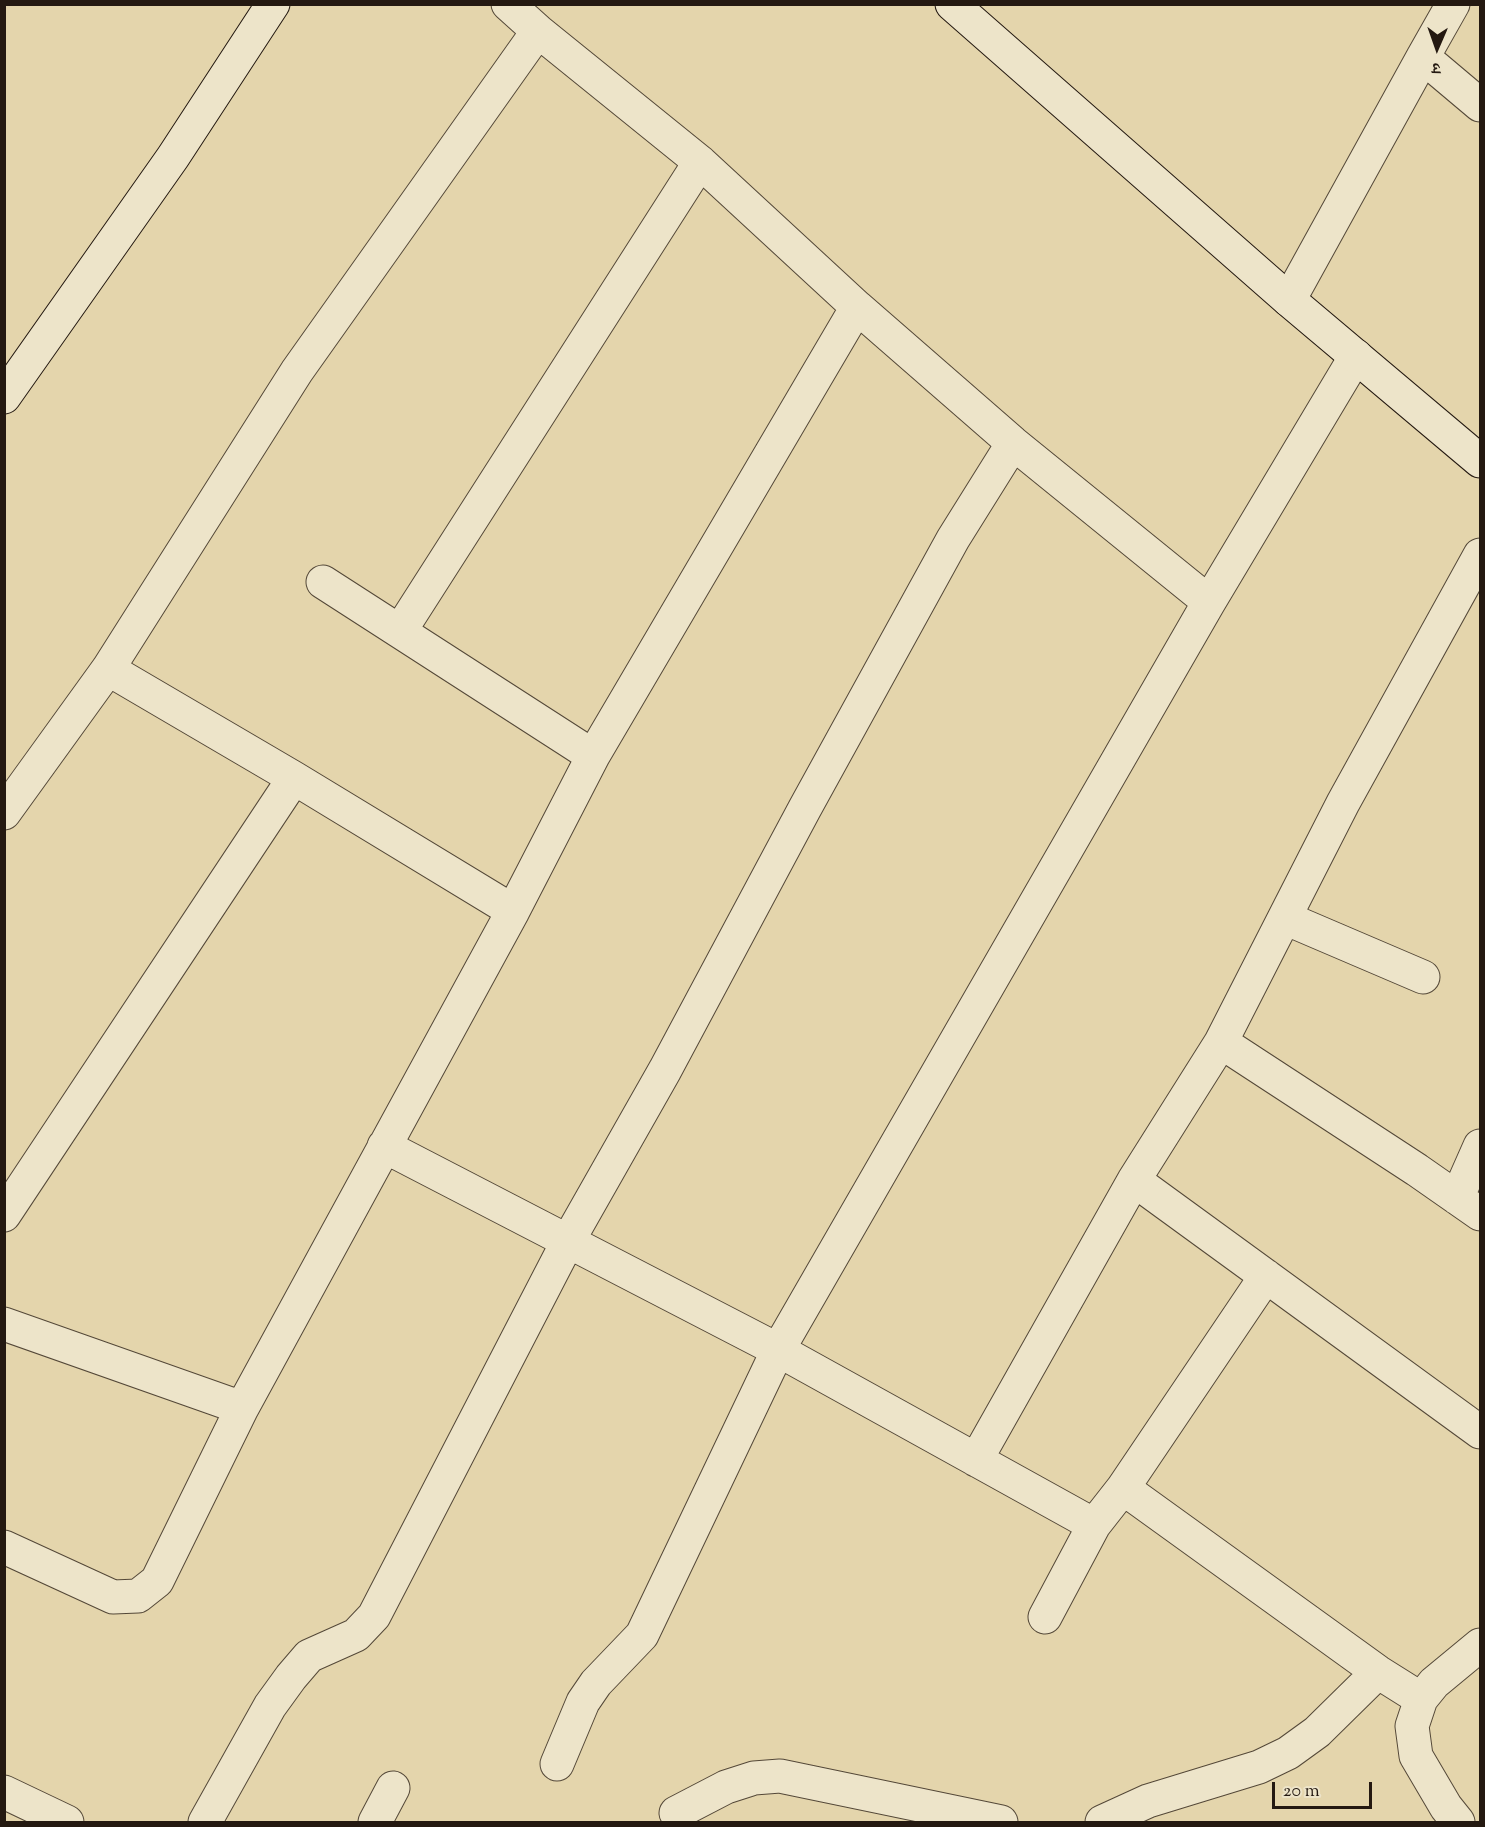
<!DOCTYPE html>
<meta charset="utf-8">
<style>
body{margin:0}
#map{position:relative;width:1485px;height:1827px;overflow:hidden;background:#e4d5ac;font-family:"Sorts Mill Goudy","Noto Serif Devanagari",serif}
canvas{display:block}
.frame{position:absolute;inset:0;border:6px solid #241911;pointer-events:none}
.north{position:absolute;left:1407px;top:18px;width:60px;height:60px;-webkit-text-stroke:4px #ede4c9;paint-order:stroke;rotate:182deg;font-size:16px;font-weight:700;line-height:24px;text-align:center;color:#241911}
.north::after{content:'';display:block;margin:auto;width:21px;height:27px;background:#241911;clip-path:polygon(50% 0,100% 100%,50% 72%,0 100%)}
.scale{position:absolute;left:1272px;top:1782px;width:100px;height:27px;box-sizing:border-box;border:3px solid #241911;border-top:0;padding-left:8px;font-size:18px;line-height:21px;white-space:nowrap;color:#241911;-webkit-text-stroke:4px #ede4c9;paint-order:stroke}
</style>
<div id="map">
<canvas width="1485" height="1827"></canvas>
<div class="frame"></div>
<div class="north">उ</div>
<div class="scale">20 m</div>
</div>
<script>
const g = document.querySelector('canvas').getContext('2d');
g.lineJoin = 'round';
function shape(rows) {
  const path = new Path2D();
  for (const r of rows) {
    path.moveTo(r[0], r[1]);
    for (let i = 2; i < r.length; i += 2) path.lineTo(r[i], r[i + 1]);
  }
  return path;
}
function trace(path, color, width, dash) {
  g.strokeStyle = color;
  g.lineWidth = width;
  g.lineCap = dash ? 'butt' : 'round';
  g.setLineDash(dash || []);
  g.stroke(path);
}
const street = shape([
 [508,4,538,31,700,162,857,307,1013,443,1209,602,1356,356],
 [1423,57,1480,105],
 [1289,300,1423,57,1453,4],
 [323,582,593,756],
 [400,631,700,162],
 [108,669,294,778,513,911],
 [4,813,108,669,297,371,538,31],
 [1285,918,1423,977],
 [1221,1042,1417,1170,1480,1214],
 [384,1146,778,1350,1094,1525],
 [1134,1180,1480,1432],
 [1457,1198,1480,1146],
 [4,1215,294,778],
 [4,1324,242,1408,157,1581,138,1596,113,1597,4,1547],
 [242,1408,513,911,593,756,857,307],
 [976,1460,1134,1180,1221,1042,1343,803,1480,555],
 [1123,1488,1378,1672,1421,1699],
 [1045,1617,1094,1525,1123,1488,1266,1276],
 [557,1764,583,1702,596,1683,642,1635,778,1350,1209,602],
 [4,1792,67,1822],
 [676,1813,726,1787,754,1778,780,1776,1001,1822],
 [205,1822,270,1706,291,1677,309,1656,356,1635,374,1616,568,1241,665,1070,805,808,953,539,1013,443],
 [375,1822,393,1788],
 [1102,1822,1148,1801,1259,1767,1288,1753,1317,1732,1378,1672],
 [1458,1822,1446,1807,1416,1756,1412,1726,1421,1699,1434,1683,1480,1645]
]);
const secondary = shape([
 [952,4,1289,300,1480,461],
 [4,397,173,157,273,4]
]);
trace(street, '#544838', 35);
trace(secondary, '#241911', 35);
trace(street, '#ede4c9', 33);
trace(secondary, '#ede4c9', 33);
</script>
